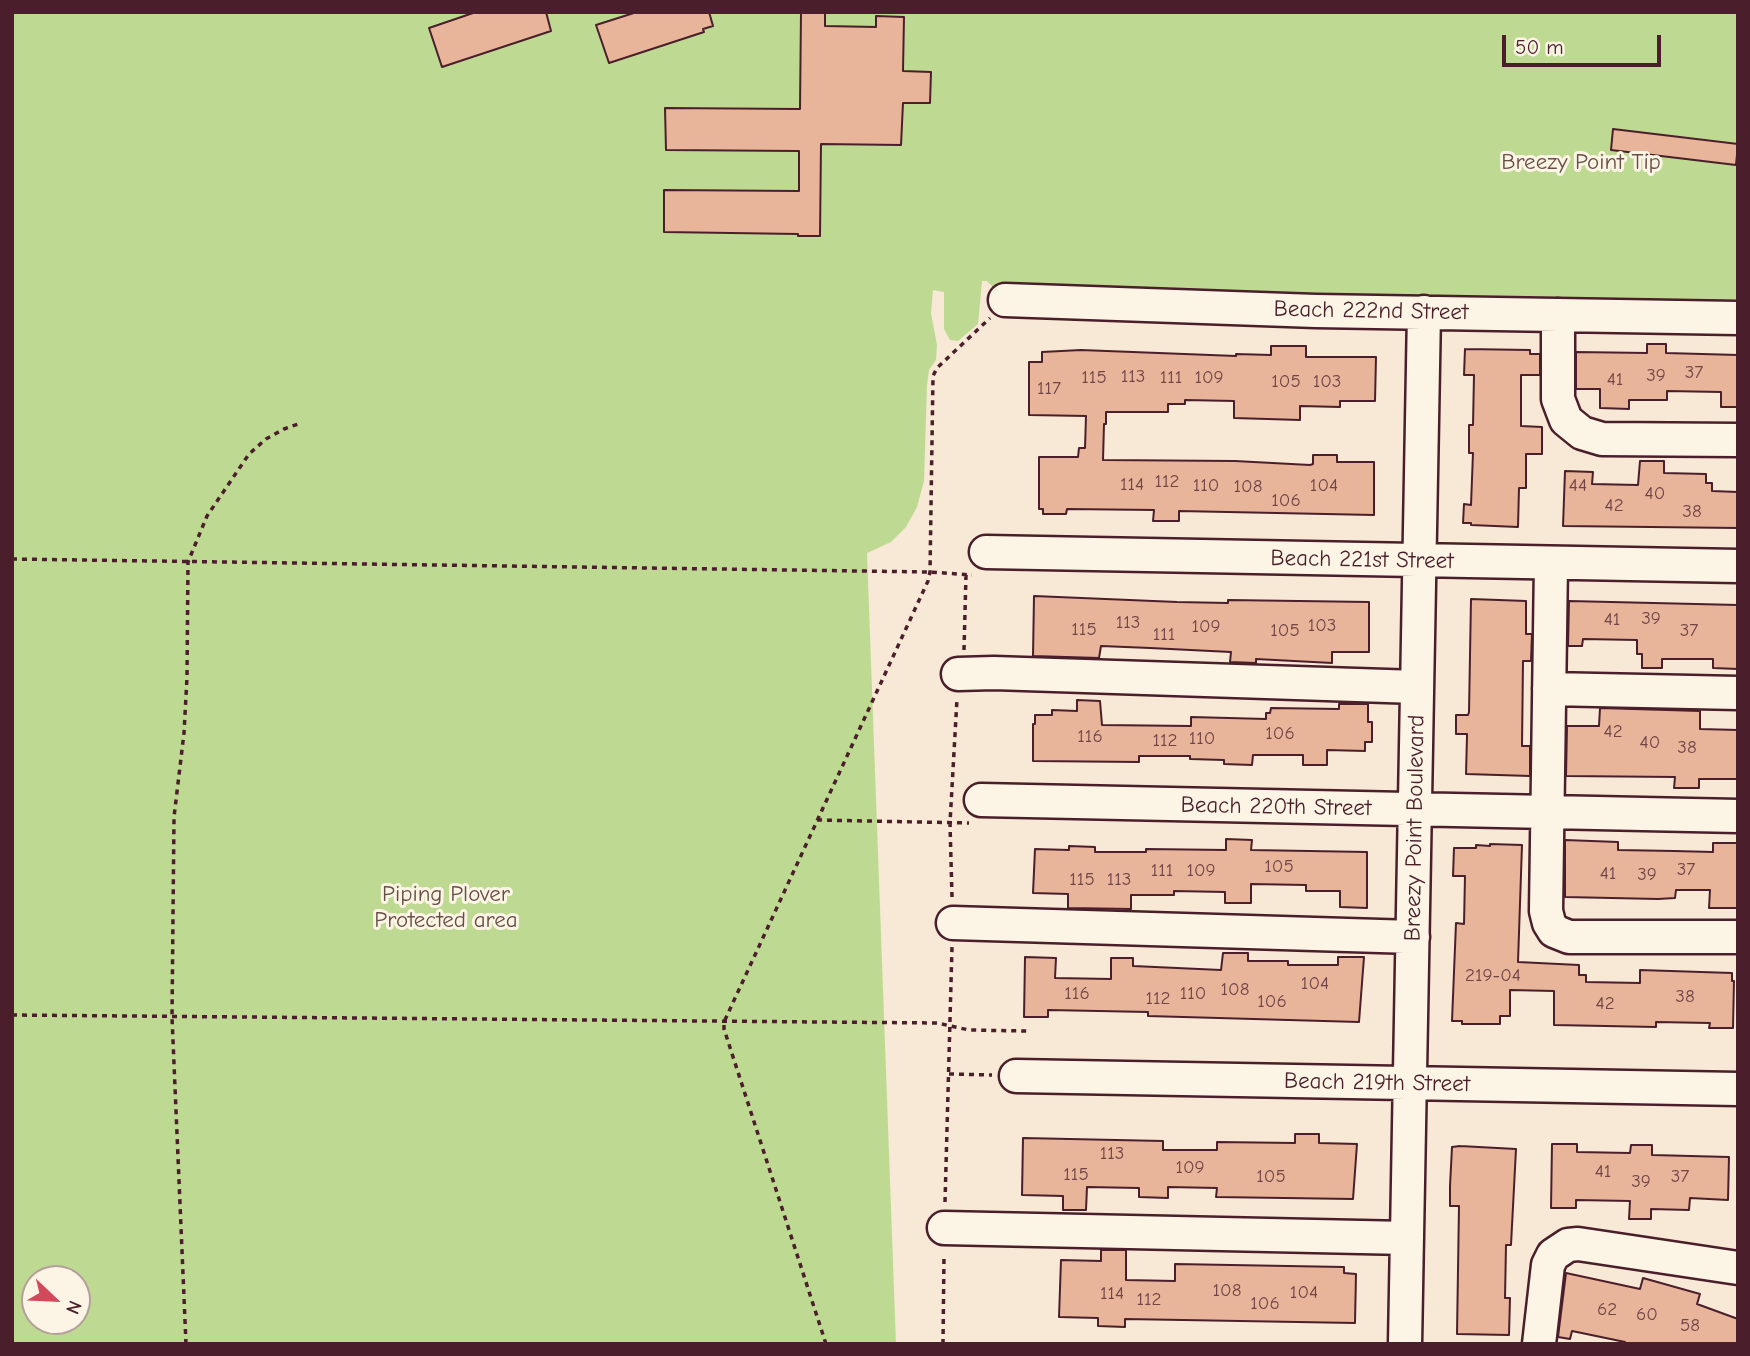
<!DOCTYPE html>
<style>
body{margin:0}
#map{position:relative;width:1750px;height:1356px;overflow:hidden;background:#f8e8d6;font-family:"Comic Neue",sans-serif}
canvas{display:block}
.frame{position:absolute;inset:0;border:14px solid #4a1f2b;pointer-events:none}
.north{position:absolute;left:21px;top:1265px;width:70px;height:70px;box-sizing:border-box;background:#fcf5e5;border:2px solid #b59f9b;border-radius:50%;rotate:113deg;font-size:19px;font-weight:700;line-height:28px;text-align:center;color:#4a1f2b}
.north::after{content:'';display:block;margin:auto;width:24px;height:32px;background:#d1495b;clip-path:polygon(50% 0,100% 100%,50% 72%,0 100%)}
.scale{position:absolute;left:1502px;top:35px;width:159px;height:32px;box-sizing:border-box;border:4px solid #4a1f2b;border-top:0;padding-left:9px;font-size:21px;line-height:24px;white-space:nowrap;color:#4a1f2b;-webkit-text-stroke:5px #fcf5e5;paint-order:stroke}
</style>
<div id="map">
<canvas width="1750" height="1356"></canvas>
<div class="frame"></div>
<div class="north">N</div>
<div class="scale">50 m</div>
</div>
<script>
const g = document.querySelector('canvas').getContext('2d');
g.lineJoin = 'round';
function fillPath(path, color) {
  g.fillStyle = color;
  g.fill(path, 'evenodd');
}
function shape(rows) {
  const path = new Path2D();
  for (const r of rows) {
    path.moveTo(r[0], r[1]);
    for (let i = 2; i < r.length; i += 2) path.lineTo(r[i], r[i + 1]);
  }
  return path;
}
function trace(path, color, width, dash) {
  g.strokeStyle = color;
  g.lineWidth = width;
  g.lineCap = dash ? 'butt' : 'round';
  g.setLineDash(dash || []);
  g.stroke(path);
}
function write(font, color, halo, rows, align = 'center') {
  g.font = font + ' "Comic Neue",sans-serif';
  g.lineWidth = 6;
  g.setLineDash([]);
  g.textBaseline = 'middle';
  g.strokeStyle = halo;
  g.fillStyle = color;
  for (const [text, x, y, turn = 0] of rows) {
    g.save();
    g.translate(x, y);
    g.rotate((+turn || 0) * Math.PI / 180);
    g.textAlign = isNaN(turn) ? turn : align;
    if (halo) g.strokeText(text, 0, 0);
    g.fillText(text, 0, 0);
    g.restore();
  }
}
const green = shape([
 [12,12,1738,12,1738,315,1005,300,987,281,982,281,978,324,958,341,950,340,944,329,944,292,933,290,931,313,937,345,936,360,929,370,927,385,924,481,917,507,906,527,891,542,867,553,896,1344,12,1344],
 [35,1279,77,1279,77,1321,35,1321]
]);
const building = shape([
 [476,12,546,12,551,31,442,67,429,28,476,12],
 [637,12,709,12,713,26,703,29,704,32,609,63,596,25,637,12],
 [801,12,825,12,825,26,876,27,876,16,904,17,903,71,931,72,930,103,903,103,901,145,821,144,820,236,798,236,798,234,664,232,664,190,799,191,799,151,666,150,665,108,800,109,801,12],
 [1613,129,1738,144,1736,165,1611,150,1613,129],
 [1647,344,1666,344,1666,353,1738,355,1738,407,1721,407,1721,392,1667,391,1667,400,1629,400,1629,409,1600,408,1600,389,1576,389,1576,352,1647,353,1647,344],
 [1271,346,1306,346,1306,357,1376,357,1375,401,1340,401,1340,407,1300,406,1300,420,1234,418,1234,401,1185,400,1185,404,1168,404,1168,412,1106,412,1106,424,1104,424,1103,460,1235,461,1310,465,1313,464,1313,455,1337,455,1337,462,1374,462,1374,515,1179,511,1179,521,1153,521,1154,510,1067,509,1066,514,1043,514,1043,509,1039,509,1039,457,1078,457,1079,448,1085,448,1086,416,1029,415,1029,362,1042,362,1042,352,1081,350,1236,356,1236,354,1271,355,1271,346],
 [1465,349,1530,350,1530,354,1540,354,1540,375,1521,375,1521,426,1542,427,1542,454,1526,454,1526,488,1519,488,1518,527,1471,525,1471,523,1463,523,1464,504,1471,505,1473,453,1469,453,1469,425,1473,425,1474,375,1464,375,1465,349],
 [1640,461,1664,461,1664,473,1706,474,1706,483,1712,483,1712,491,1738,492,1738,528,1563,526,1565,471,1593,472,1592,484,1638,485,1640,461],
 [1034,596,1177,602,1228,603,1228,600,1369,602,1369,652,1332,652,1332,663,1256,659,1256,663,1230,662,1231,652,1150,648,1101,646,1099,658,1033,656,1034,596],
 [1471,599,1526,601,1526,634,1532,634,1531,661,1523,661,1522,746,1530,746,1530,776,1466,774,1467,736,1467,734,1456,734,1456,715,1468,715,1469,712,1471,599],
 [1569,601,1738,605,1738,669,1713,668,1713,659,1662,659,1662,668,1642,668,1642,654,1637,654,1637,640,1583,639,1582,646,1568,646,1569,601],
 [1077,700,1100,701,1102,725,1191,726,1191,717,1266,719,1266,713,1270,713,1271,708,1339,709,1339,704,1368,704,1368,722,1372,722,1372,742,1365,742,1365,751,1327,750,1327,765,1303,765,1303,755,1253,755,1252,765,1224,764,1224,760,1190,759,1190,756,1139,756,1139,762,1033,761,1033,724,1035,724,1035,715,1052,715,1052,710,1077,711,1077,700],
 [1600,708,1700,711,1700,729,1738,730,1738,779,1699,779,1699,788,1674,788,1675,777,1566,776,1567,726,1599,726,1600,708],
 [1226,839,1252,840,1251,850,1367,852,1367,908,1340,907,1340,891,1306,891,1306,885,1251,884,1251,903,1225,903,1225,892,1174,891,1174,895,1131,895,1131,909,1068,908,1068,894,1033,893,1035,849,1069,850,1069,846,1095,847,1095,852,1146,852,1146,849,1226,850,1226,839],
 [1565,840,1618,842,1618,850,1674,851,1713,852,1713,843,1737,843,1738,908,1709,908,1710,890,1676,890,1675,898,1658,899,1565,897,1565,840],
 [1490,844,1522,845,1518,962,1579,965,1579,975,1586,975,1586,982,1640,983,1640,970,1732,973,1732,981,1734,981,1733,1028,1709,1028,1710,1023,1656,1022,1656,1027,1554,1025,1554,991,1510,990,1510,1016,1500,1016,1500,1024,1462,1024,1462,1021,1452,1021,1456,923,1464,924,1465,876,1453,876,1454,848,1476,848,1476,845,1490,846,1490,844],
 [1223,953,1248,953,1248,961,1288,961,1288,965,1338,965,1338,957,1364,957,1359,1022,1148,1016,1148,1012,1048,1010,1048,1017,1024,1017,1025,957,1056,958,1055,978,1111,979,1111,958,1133,958,1133,966,1221,970,1223,953],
 [1295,1134,1319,1134,1319,1143,1357,1144,1353,1199,1216,1197,1217,1188,1168,1187,1168,1198,1139,1197,1139,1188,1087,1187,1086,1210,1063,1210,1063,1196,1022,1195,1023,1138,1163,1141,1163,1150,1217,1150,1217,1142,1295,1143,1295,1134],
 [1552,1144,1577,1144,1577,1152,1630,1153,1631,1145,1652,1145,1652,1155,1729,1157,1728,1200,1690,1198,1689,1210,1651,1209,1651,1219,1629,1219,1630,1201,1576,1200,1576,1208,1551,1208,1552,1144],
 [1460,1146,1516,1149,1511,1245,1506,1245,1505,1298,1510,1298,1509,1335,1457,1334,1459,1206,1450,1206,1450,1186,1452,1147,1460,1146],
 [1101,1250,1126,1250,1126,1280,1175,1281,1175,1264,1344,1267,1344,1273,1356,1274,1355,1323,1125,1319,1125,1327,1098,1326,1098,1318,1059,1317,1061,1260,1101,1261,1101,1250],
 [1566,1273,1640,1289,1643,1278,1700,1294,1697,1304,1738,1319,1738,1344,1624,1344,1625,1342,1572,1331,1570,1339,1558,1337,1566,1273]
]);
const path = shape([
 [12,559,930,572,972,575],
 [964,650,966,575],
 [817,820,969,823],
 [952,897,950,823,957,699],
 [12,1015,937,1023,969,1030,1028,1031],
 [949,1074,992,1075],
 [945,1202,952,947],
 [186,1344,172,1017,174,817,184,733,187,677,188,562,207,516,249,454,266,439,284,429,301,423],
 [826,1344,724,1029,724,1022,928,581,930,572,933,376,937,368,990,318],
 [943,1344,944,1255]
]);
const minor = shape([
 [1005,300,1316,311,1738,318],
 [1558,315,1558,399,1566,420,1582,433,1602,439,1738,440],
 [986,552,1738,566],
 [1551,563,1546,911,1549,923,1554,931,1569,937,1738,937],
 [958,674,994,673,1417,687],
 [1549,689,1738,693],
 [981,800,1738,816],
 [953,923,1413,937],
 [1016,1076,1738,1089],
 [944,1228,1407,1238],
 [1405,1344,1424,312],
 [1539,1344,1548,1265,1553,1255,1568,1245,1578,1244,1738,1268]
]);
const numberNames = [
 ["37",1694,373],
 ["39",1656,376],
 ["113",1133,377],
 ["115",1094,378],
 ["111",1171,378],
 ["109",1209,378],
 ["41",1615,380],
 ["105",1286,382],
 ["103",1327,382],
 ["117",1049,389],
 ["112",1167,482],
 ["114",1132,485],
 ["110",1206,486],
 ["104",1324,486],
 ["44",1578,486],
 ["108",1248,487],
 ["40",1655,494],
 ["106",1286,501],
 ["42",1614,506],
 ["38",1692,512],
 ["39",1651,619],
 ["41",1612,620],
 ["113",1128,623],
 ["103",1322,626],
 ["109",1206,627],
 ["115",1084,630],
 ["105",1285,631],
 ["37",1689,631],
 ["111",1164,635],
 ["42",1613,732],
 ["106",1280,734],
 ["116",1090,737],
 ["110",1202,739],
 ["112",1165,741],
 ["40",1650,743],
 ["38",1687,748],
 ["105",1279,867],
 ["37",1686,870],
 ["111",1162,871],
 ["109",1201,871],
 ["41",1608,874],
 ["39",1647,875],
 ["115",1082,880],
 ["113",1119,880],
 ["219-04",1493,976],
 ["104",1315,984],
 ["108",1235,990],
 ["116",1077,994],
 ["110",1193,994],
 ["38",1685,997],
 ["112",1158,999],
 ["106",1272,1002],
 ["42",1605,1004],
 ["113",1112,1154],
 ["109",1190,1168],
 ["41",1603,1172],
 ["115",1076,1175],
 ["105",1271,1177],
 ["37",1680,1177],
 ["39",1641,1182],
 ["108",1227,1291],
 ["104",1304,1293],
 ["114",1112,1294],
 ["112",1149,1300],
 ["106",1265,1304],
 ["62",1607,1310],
 ["60",1647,1315],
 ["58",1690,1326]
];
const parkNames = [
 ["Breezy Point Tip",1581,162],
 ["Piping Plover",446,894],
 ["Protected area",446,920]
];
const streetNames = [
 ["Beach 222nd Street",1371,311,1],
 ["Beach 221st Street",1362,560,1],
 ["Beach 220th Street",1276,807,1],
 ["Breezy Point Boulevard",1415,828,-89],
 ["Beach 219th Street",1377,1083,1]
];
fillPath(green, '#beda92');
fillPath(building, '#e8b49a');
trace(building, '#4a1f2b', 2);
trace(minor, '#4a1f2b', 37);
trace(path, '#4a1f2b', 3.5, [5, 5]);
trace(minor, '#fcf5e5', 32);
write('19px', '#724447', null, numberNames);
write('23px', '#674e45', '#fcf5e5', parkNames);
write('23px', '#4a1f2b', '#fcf5e5', streetNames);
</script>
